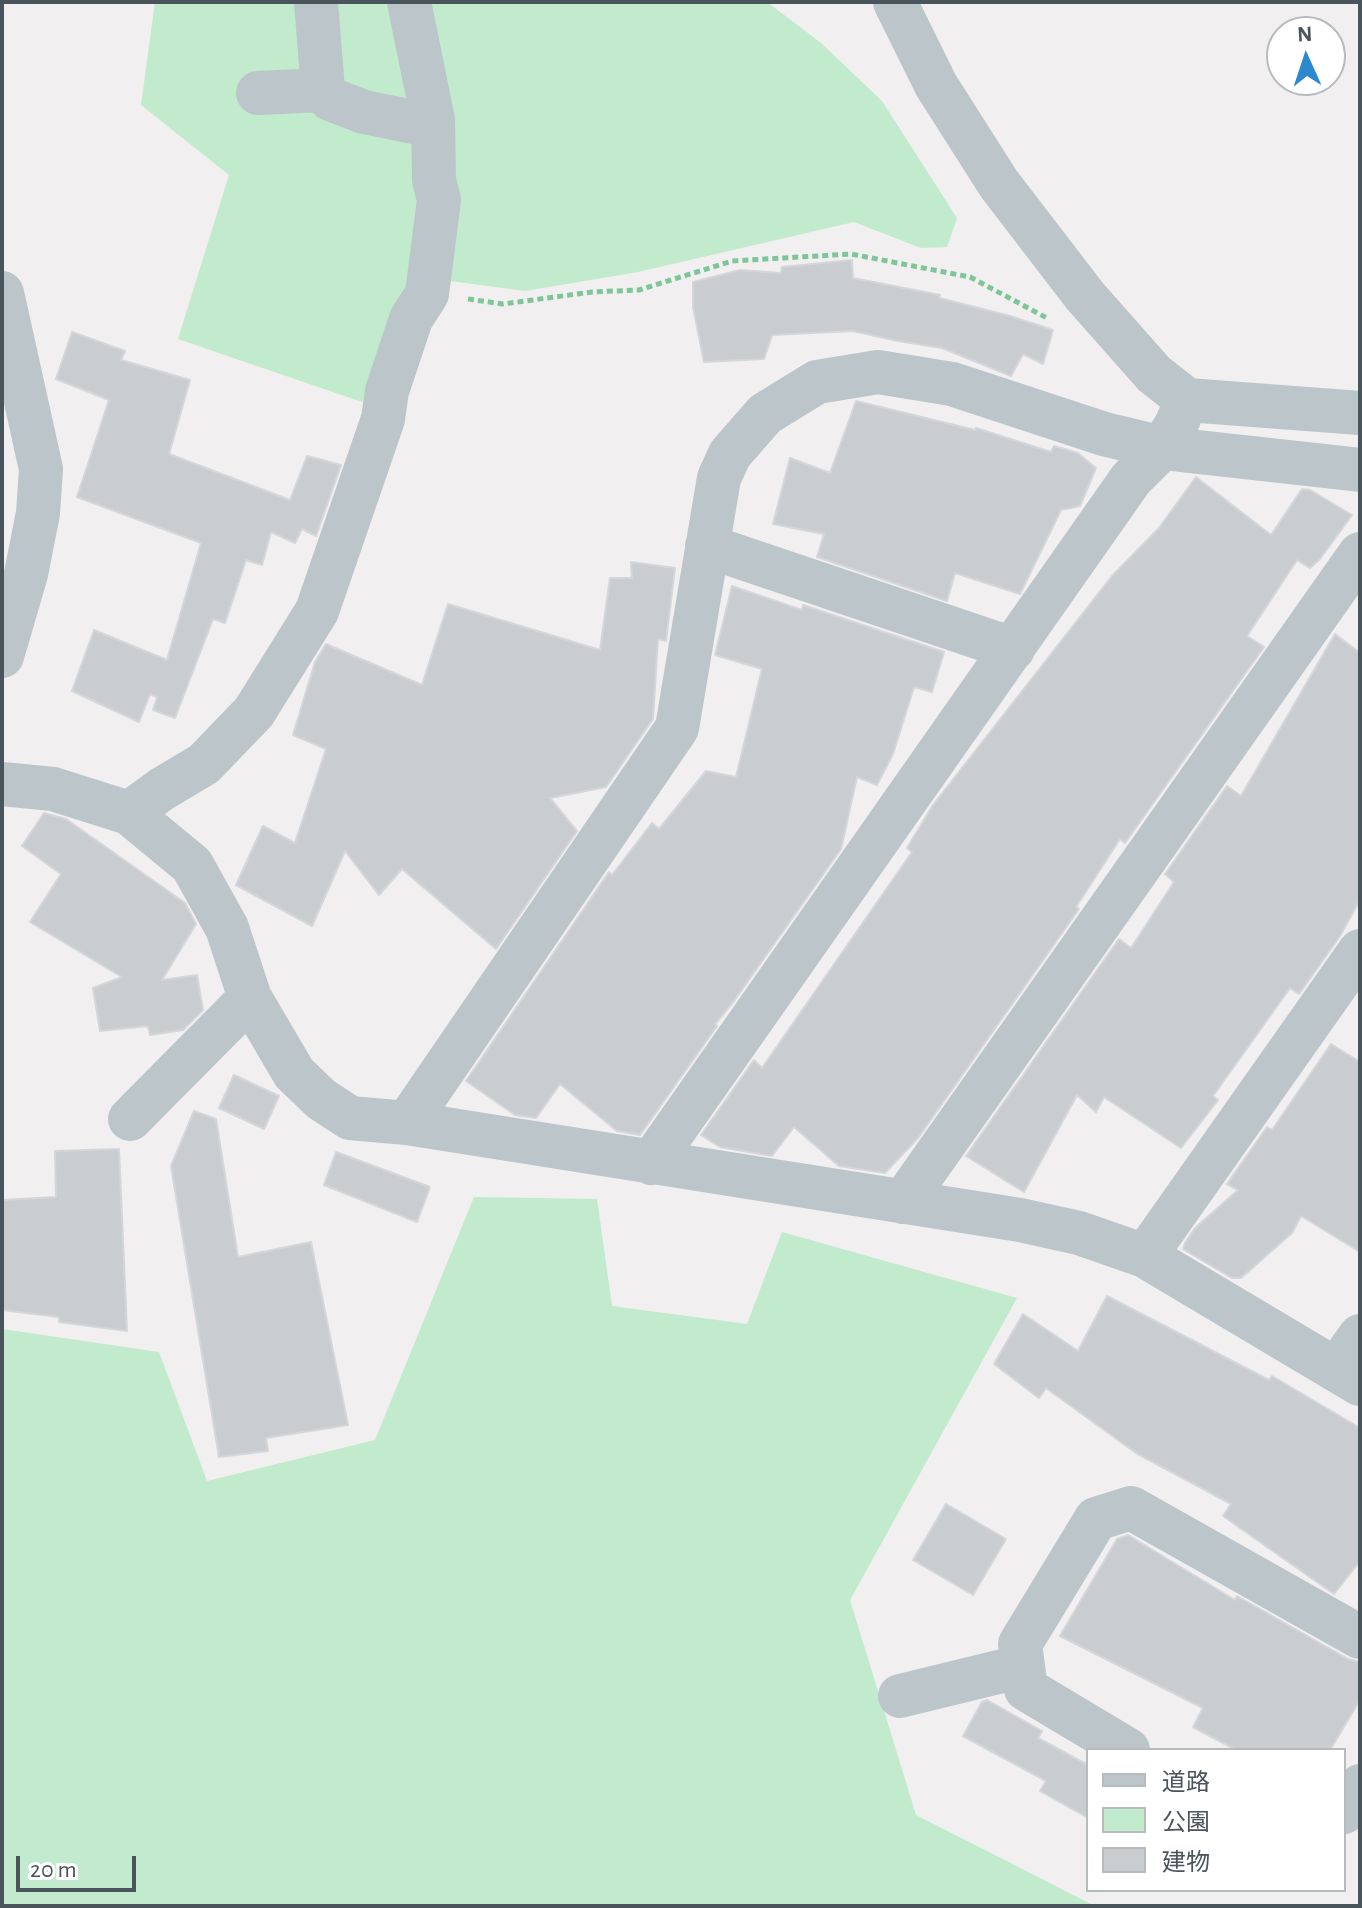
<!DOCTYPE html>
<meta charset="utf-8">
<style>
body{margin:0}
#map{position:relative;width:1362px;height:1908px;overflow:hidden;background:#f1efef;font-family:"Alegreya Sans","Noto Sans JP",sans-serif}
canvas{display:block}
.frame{position:absolute;inset:0;border:4px solid #49555a;pointer-events:none}
.legend{position:absolute;left:1086px;top:1748px;width:260px;height:144px;box-sizing:border-box;background:#fff;border:2px solid #b6bbbd;margin:0;padding:10px 14px;list-style:none;font-size:24px;color:#49555a}
.legend li{display:flex;align-items:center;gap:16px;height:40px}
.legend b{width:40px;border:2px solid #b6bbbd}
.north{position:absolute;left:1266px;top:16px;width:80px;height:80px;box-sizing:border-box;background:#fff;border:2px solid #b6bbbd;border-radius:50%;rotate:357deg;font-size:22px;font-weight:700;line-height:32px;text-align:center;color:#49555a}
.north::after{content:'';display:block;margin:auto;width:28px;height:36px;background:#2c89cf;clip-path:polygon(50% 0,100% 100%,50% 72%,0 100%)}
.scale{position:absolute;left:16px;top:1856px;width:120px;height:36px;box-sizing:border-box;border:4px solid #49555a;border-top:0;padding-left:10px;font-size:24px;line-height:28px;white-space:nowrap;color:#49555a;-webkit-text-stroke:6px #fff;paint-order:stroke}
</style>
<div id="map">
<canvas width="1362" height="1908"></canvas>
<div class="frame"></div>
<ul class="legend">
<li><b style="height:10px;background:#bcc5ca"></b>道路</li>
<li><b style="height:22px;background:#c2eacc"></b>公園</li>
<li><b style="height:22px;background:#c9cdd0"></b>建物</li>
</ul>
<div class="north">N</div>
<div class="scale">20 m</div>
</div>
<script>
const g = document.querySelector('canvas').getContext('2d');
g.lineJoin = 'round';
function fillPath(path, color) {
  g.fillStyle = color;
  g.fill(path, 'evenodd');
}
function shape(rows) {
  const path = new Path2D();
  for (const r of rows) {
    path.moveTo(r[0], r[1]);
    for (let i = 2; i < r.length; i += 2) path.lineTo(r[i], r[i + 1]);
  }
  return path;
}
function trace(path, color, width, dash) {
  g.strokeStyle = color;
  g.lineWidth = width;
  g.lineCap = dash ? 'butt' : 'round';
  g.setLineDash(dash || []);
  g.stroke(path);
}
const green = shape([
 [155,2,767,2,821,43,882,101,957,218,947,247,921,248,854,222,638,272,525,291,413,276,362,402,178,339,229,175,141,105],
 [474,1197,597,1199,612,1306,747,1324,782,1232,1017,1298,850,1600,916,1815,1095,1906,2,1906,2,1329,159,1352,207,1481,375,1440]
]);
const building = shape([
 [852,260,853,278,940,295,939,298,1010,316,1053,330,1043,364,1023,354,1011,376,942,348,898,341,853,331,772,335,764,359,704,362,693,307,693,282,740,270,781,273,782,267,852,260],
 [72,332,125,351,121,360,190,380,169,454,290,500,307,456,341,465,316,536,302,529,295,543,271,532,262,565,246,560,225,623,213,619,175,718,153,710,157,697,150,694,139,722,72,691,94,630,167,660,201,543,77,497,109,400,56,379,72,332],
 [856,401,975,430,976,428,1051,452,1054,446,1078,453,1096,468,1080,506,1061,510,1020,594,955,573,947,601,817,557,824,534,773,524,790,458,830,473,856,401],
 [1196,477,1271,535,1302,489,1310,490,1352,515,1320,559,1310,568,1297,560,1247,636,1264,647,1125,843,1120,839,1076,907,1079,909,918,1138,885,1173,839,1166,794,1127,772,1156,720,1147,701,1135,754,1060,762,1068,912,852,907,848,933,805,1112,576,1159,528,1196,477],
 [631,562,675,568,666,641,658,639,653,719,606,787,550,798,577,831,496,949,402,869,379,895,345,851,312,926,236,885,263,826,295,843,326,749,293,735,315,662,326,644,422,685,448,604,600,650,610,578,632,578,631,562],
 [732,586,802,610,803,605,944,652,932,692,914,687,893,754,877,785,857,777,841,849,734,1001,715,1024,717,1026,640,1135,617,1131,560,1084,536,1118,515,1115,466,1081,609,872,612,875,652,823,659,829,706,771,736,777,762,669,715,655,732,586],
 [1335,634,1360,653,1360,900,1340,936,1299,994,1290,988,1213,1096,1218,1100,1181,1148,1104,1097,1096,1112,1077,1095,1024,1192,966,1156,1119,939,1131,948,1174,882,1165,874,1227,786,1241,796,1335,634],
 [44,813,66,819,185,903,196,924,162,980,197,975,203,1010,183,1030,150,1035,148,1026,100,1031,93,988,122,977,30,922,61,874,22,846,44,813],
 [1331,1044,1360,1062,1360,1252,1301,1216,1292,1233,1241,1278,1232,1278,1183,1249,1185,1243,1195,1228,1238,1190,1227,1184,1229,1181,1267,1127,1272,1130,1331,1044],
 [234,1075,279,1096,264,1129,219,1108,234,1075],
 [194,1111,216,1119,238,1257,311,1242,348,1425,266,1438,268,1451,219,1457,171,1166,194,1111],
 [119,1149,127,1331,59,1322,59,1317,2,1310,2,1200,56,1197,55,1151,119,1149],
 [336,1152,430,1187,417,1222,324,1185,336,1152],
 [1107,1296,1269,1380,1272,1376,1360,1428,1360,1561,1334,1594,1223,1516,1231,1504,1136,1453,1046,1388,1039,1398,994,1364,1023,1314,1078,1351,1107,1296],
 [946,1504,1006,1539,973,1595,913,1560,946,1504],
 [1128,1535,1235,1600,1237,1596,1348,1659,1360,1662,1360,1700,1330,1750,1236,1750,1193,1727,1203,1708,1060,1636,1117,1539,1128,1535],
 [987,1700,1042,1731,1038,1738,1088,1765,1088,1818,1040,1791,1046,1781,963,1736,982,1702,987,1700]
]);
const path = shape([
 [468,299,503,304,592,292,639,290,732,261,851,254,970,277,1047,318]
]);
const street = shape([
 [316,2,323,90,330,99,364,112,433,126],
 [895,2,936,85,999,184,1085,296,1154,374,1187,400,1360,413],
 [258,93,323,90],
 [2,293,41,469,38,513,26,574,2,656],
 [707,546,1013,649],
 [2,784,53,789,129,813,192,865,227,928,250,998,294,1073,321,1099,350,1118,407,1123,1020,1220,1079,1233,1145,1256,1360,1384],
 [129,813,162,789,204,764,254,712,317,611,383,419,387,391,411,319,427,294,439,200,434,180,433,120,409,2],
 [130,1119,250,998],
 [407,1123,677,728,719,478,730,454,765,414,817,382,878,372,952,384,1104,434,1162,448,1360,470],
 [651,1163,1131,479,1162,448,1176,425,1187,400],
 [903,1202,1360,554],
 [1145,1256,1360,951],
 [1336,1370,1360,1336],
 [900,1696,1023,1666],
 [1128,1750,1026,1689,1020,1644,1096,1519,1131,1508,1360,1637],
 [1344,1812,1360,1786]
]);
fillPath(green, '#c2eacc');
fillPath(building, '#c9cdd0');
trace(building, '#d4d6da', 2);
trace(path, '#7ec598', 5, [6, 4]);
trace(street, '#bcc5ca', 44);
</script>
